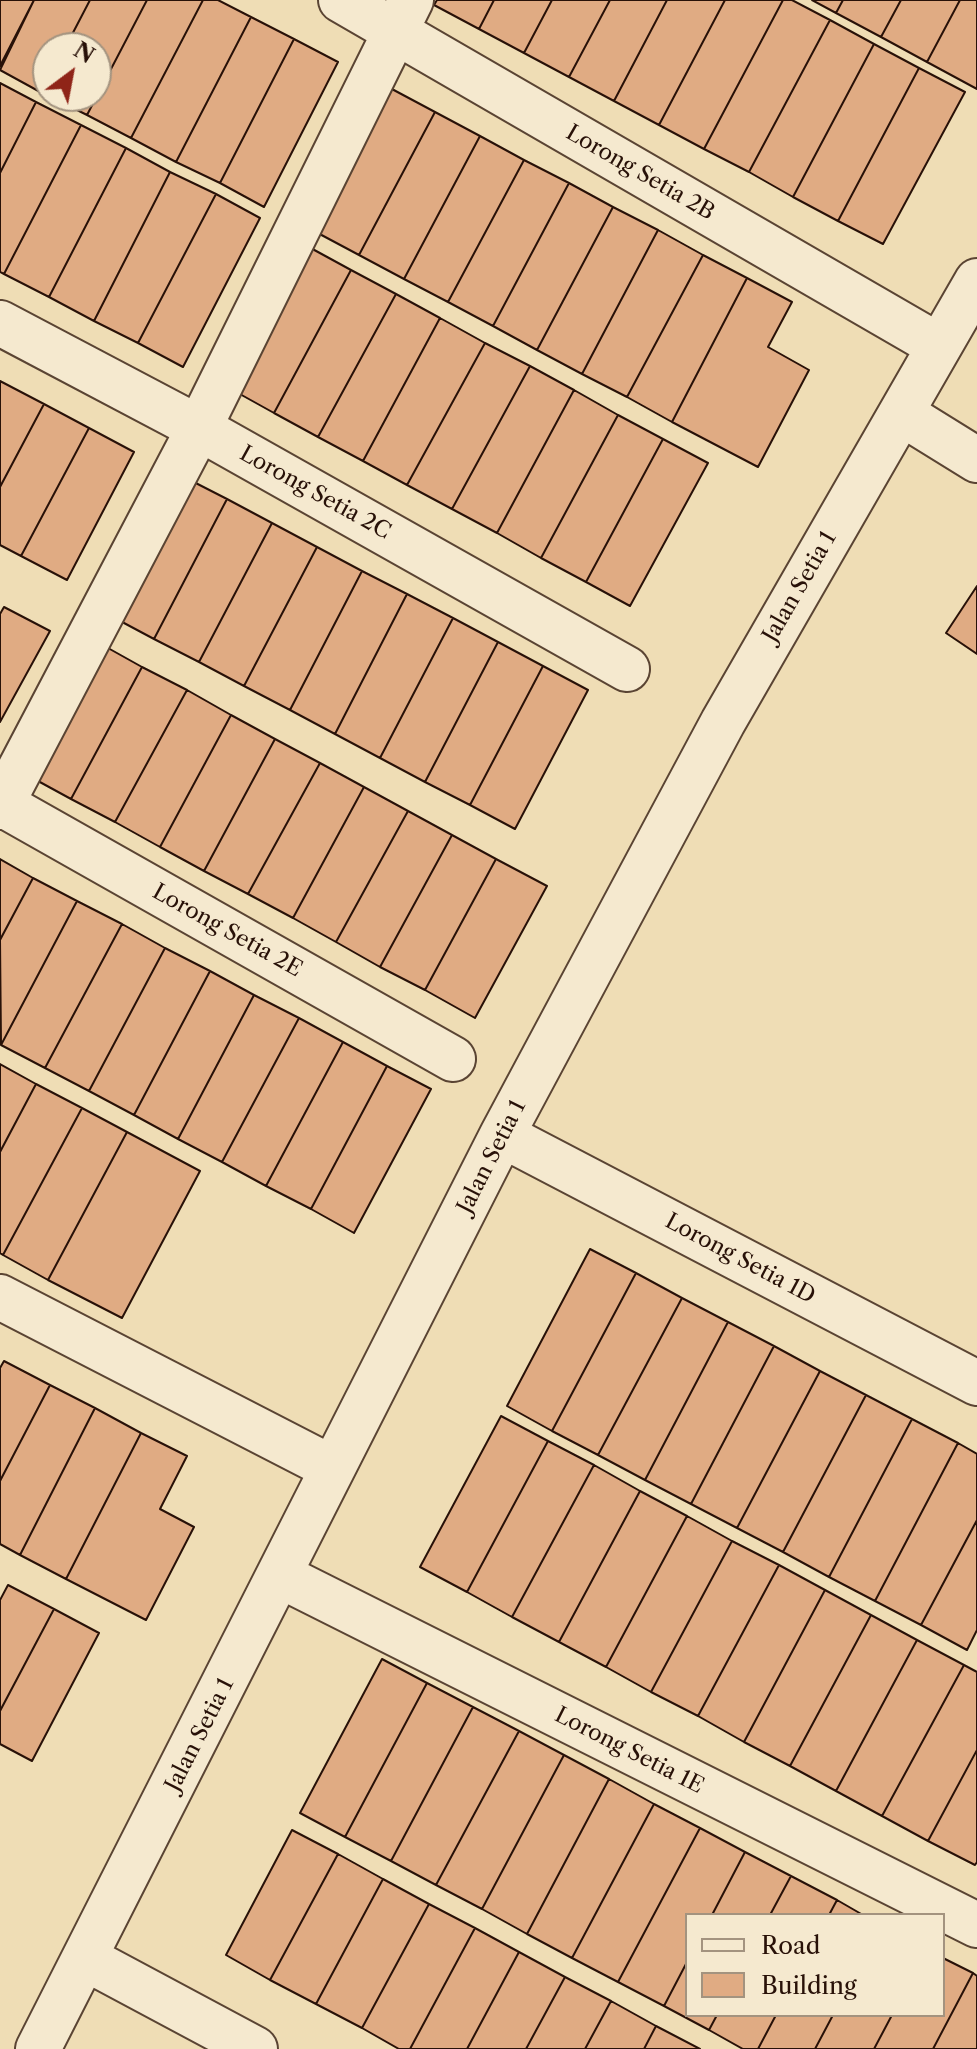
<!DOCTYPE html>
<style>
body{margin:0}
#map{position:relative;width:977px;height:2049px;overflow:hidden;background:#efddb5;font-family:"Libre Caslon Text",serif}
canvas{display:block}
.legend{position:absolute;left:685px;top:1913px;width:260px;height:104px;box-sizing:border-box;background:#f5e9cf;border:2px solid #a3937f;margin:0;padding:10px 14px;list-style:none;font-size:24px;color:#281108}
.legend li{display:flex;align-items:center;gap:16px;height:40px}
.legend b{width:40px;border:2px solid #a3937f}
.north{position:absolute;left:32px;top:32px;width:80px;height:80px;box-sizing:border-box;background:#f5e9cf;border:2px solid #a3937f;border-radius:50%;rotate:32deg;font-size:22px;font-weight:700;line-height:32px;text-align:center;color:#281108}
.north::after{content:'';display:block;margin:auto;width:28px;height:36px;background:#8f2418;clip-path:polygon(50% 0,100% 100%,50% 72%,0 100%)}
</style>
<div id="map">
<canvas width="977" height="2049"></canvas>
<ul class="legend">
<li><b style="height:10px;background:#f5e9cf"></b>Road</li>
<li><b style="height:22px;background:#e0ab83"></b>Building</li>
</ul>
<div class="north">N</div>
</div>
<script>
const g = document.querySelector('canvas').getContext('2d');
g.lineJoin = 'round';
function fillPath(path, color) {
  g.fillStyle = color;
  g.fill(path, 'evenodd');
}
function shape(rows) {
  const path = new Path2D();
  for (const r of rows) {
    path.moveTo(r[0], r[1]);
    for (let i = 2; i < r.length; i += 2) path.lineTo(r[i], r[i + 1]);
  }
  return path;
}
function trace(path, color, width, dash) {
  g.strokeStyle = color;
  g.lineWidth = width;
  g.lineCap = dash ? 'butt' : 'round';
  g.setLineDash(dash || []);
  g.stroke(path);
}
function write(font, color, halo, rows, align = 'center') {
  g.font = font + ' "Libre Caslon Text",serif';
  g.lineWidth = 6;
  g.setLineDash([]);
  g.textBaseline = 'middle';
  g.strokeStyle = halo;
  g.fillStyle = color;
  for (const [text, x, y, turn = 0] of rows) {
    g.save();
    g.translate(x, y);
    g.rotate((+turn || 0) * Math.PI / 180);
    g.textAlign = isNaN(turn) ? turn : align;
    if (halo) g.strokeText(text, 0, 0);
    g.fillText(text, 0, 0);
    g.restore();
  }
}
const building = shape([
 [0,0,34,0,0,66,0,0],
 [34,0,90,0,65,48,48,48,48,82,42,93,0,70,34,0],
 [90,0,147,0,87,115,49,96,96,96,96,48,65,48,90,0],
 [147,0,203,0,131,138,87,115,147,0],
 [203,0,218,0,251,17,176,162,131,138,203,0],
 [437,0,494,0,479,29,434,5,437,0],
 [494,0,552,0,524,53,479,29,494,0],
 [552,0,610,0,569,77,524,53,552,0],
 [610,0,667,0,614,101,569,77,610,0],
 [667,0,725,0,659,125,614,101,667,0],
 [725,0,783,0,704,149,659,125,725,0],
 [783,0,792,0,830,20,749,172,704,149,783,0],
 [812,0,843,0,836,13,812,0],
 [843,0,901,0,881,37,836,13,843,0],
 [901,0,960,0,927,62,881,37,901,0],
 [960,0,977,0,977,89,927,62,960,0],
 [251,17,294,39,220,183,176,162,251,17],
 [830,20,874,44,793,197,749,172,830,20],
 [294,39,338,62,264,207,220,183,294,39],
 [874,44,919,68,838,221,793,197,874,44],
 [919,68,965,92,883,244,838,221,919,68],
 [0,83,36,102,0,173,0,83],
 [390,88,435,112,359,255,314,231,390,88],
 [36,102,81,125,4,274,0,272,0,173,36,102],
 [435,112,480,136,404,279,359,255,435,112],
 [81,125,126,148,49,297,4,274,81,125],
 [480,136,524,160,448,302,404,279,480,136],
 [126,148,170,172,94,321,49,297,126,148],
 [524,160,569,183,493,326,448,302,524,160],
 [170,172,216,194,138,343,94,321,170,172],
 [569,183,613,207,537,350,493,326,569,183],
 [216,194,260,218,183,367,138,343,216,194],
 [613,207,658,230,582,374,537,350,613,207],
 [658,230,703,255,627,397,582,374,658,230],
 [307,246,351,270,274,413,229,388,307,246],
 [703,255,747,278,672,422,627,397,703,255],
 [351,270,396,294,318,437,274,413,351,270],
 [747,278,792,302,768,347,809,370,758,467,672,422,747,278],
 [396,294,440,318,363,461,318,437,396,294],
 [440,318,485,343,407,485,363,461,440,318],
 [485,343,530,366,452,509,407,485,485,343],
 [530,366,574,390,497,533,452,509,530,366],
 [0,381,44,404,0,487,0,381],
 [574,390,618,415,541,558,497,533,574,390],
 [44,404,89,428,21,556,0,545,0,487,44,404],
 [618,415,663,439,586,582,541,558,618,415],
 [89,428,134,452,67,580,21,556,89,428],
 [663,439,708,463,630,606,586,582,663,439],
 [182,476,227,499,154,639,109,615,182,476],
 [227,499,272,523,199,662,154,639,227,499],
 [272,523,317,547,244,686,199,662,272,523],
 [317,547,362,571,290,710,244,686,317,547],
 [362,571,407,594,335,734,290,710,362,571],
 [977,586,977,654,946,633,977,586],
 [407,594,453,618,380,758,335,734,407,594],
 [4,607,50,631,0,722,0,614,4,607],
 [453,618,498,642,425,782,380,758,453,618],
 [498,642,543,666,470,805,425,782,498,642],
 [99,643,142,667,71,799,27,775,99,643],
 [543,666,588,690,515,829,470,805,543,666],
 [142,667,187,690,115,822,71,799,142,667],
 [187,690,231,715,160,847,115,822,187,690],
 [231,715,275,739,204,871,160,847,231,715],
 [275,739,320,763,248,894,204,871,275,739],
 [320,763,364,787,293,918,248,894,320,763],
 [364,787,408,811,336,942,293,918,364,787],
 [408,811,452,835,380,967,336,942,408,811],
 [452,835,496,859,425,990,380,967,452,835],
 [0,859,33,878,0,940,0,859],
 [496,859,547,886,475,1018,425,990,496,859],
 [33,878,77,901,1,1045,0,940,33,878],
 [77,901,122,924,45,1068,1,1045,77,901],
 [122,924,165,948,89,1091,45,1068,122,924],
 [165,948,210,971,134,1115,89,1091,165,948],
 [210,971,254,995,178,1139,134,1115,210,971],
 [254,995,299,1018,222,1162,178,1139,254,995],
 [299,1018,343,1042,266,1186,222,1162,299,1018],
 [343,1042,387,1066,311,1209,266,1186,343,1042],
 [0,1064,36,1084,0,1152,0,1064],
 [387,1066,431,1089,354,1233,311,1209,387,1066],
 [36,1084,82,1108,3,1255,0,1253,0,1152,36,1084],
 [82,1108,127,1132,48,1280,3,1255,82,1108],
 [127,1132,200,1171,122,1318,48,1280,127,1132],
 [590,1249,636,1273,552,1431,507,1406,590,1249],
 [636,1273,682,1298,598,1455,552,1431,636,1273],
 [682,1298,728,1322,645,1480,598,1455,682,1298],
 [728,1322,774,1346,691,1504,645,1480,728,1322],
 [774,1346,820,1371,737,1528,691,1504,774,1346],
 [4,1361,50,1385,0,1481,0,1368,4,1361],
 [820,1371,866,1395,783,1552,737,1528,820,1371],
 [50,1385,95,1408,20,1555,0,1544,0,1481,50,1385],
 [866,1395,912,1419,829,1577,783,1552,866,1395],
 [95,1408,141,1433,66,1579,20,1555,95,1408],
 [501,1416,548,1441,467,1592,420,1567,501,1416],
 [912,1419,958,1443,875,1601,829,1577,912,1419],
 [141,1433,187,1456,160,1509,194,1527,146,1620,66,1579,141,1433],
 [548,1441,594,1465,512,1617,467,1592,548,1441],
 [958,1443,977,1454,977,1520,921,1625,875,1601,958,1443],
 [594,1465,640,1491,559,1642,512,1617,594,1465],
 [640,1491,687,1516,606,1667,559,1642,640,1491],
 [687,1516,732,1541,651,1692,606,1667,687,1516],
 [977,1520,977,1630,967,1650,921,1625,977,1520],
 [732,1541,779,1565,698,1716,651,1692,732,1541],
 [779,1565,825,1590,744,1742,698,1716,779,1565],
 [8,1585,54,1609,0,1711,0,1600,8,1585],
 [825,1590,871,1615,790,1766,744,1742,825,1590],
 [54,1609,99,1633,32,1761,0,1744,0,1711,54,1609],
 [871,1615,917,1640,836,1791,790,1766,871,1615],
 [917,1640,964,1665,882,1816,836,1791,917,1640],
 [382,1659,427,1683,345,1837,300,1813,382,1659],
 [964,1665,977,1672,977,1750,928,1841,882,1816,964,1665],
 [427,1683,473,1707,391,1861,345,1837,427,1683],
 [473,1707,519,1731,436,1885,391,1861,473,1707],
 [519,1731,564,1755,482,1909,436,1885,519,1731],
 [977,1750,977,1862,975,1865,928,1841,977,1750],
 [564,1755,609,1779,527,1934,482,1909,564,1755],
 [609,1779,654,1804,572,1958,527,1934,609,1779],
 [654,1804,700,1828,618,1982,572,1958,654,1804],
 [700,1828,745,1852,712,1915,687,1915,687,1962,664,2006,618,1982,700,1828],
 [292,1830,338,1854,270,1980,226,1955,292,1830],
 [745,1852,791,1876,770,1915,712,1915,745,1852],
 [338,1854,383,1879,316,2004,270,1980,338,1854],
 [791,1876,837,1900,829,1915,770,1915,791,1876],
 [383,1879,429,1904,362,2028,316,2004,383,1879],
 [837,1900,863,1915,829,1915,837,1900],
 [429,1904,475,1928,410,2049,399,2049,362,2028,429,1904],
 [475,1928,519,1952,467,2049,410,2049,475,1928],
 [519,1952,565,1977,526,2049,467,2049,519,1952],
 [943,1958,973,1973,933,2049,874,2049,892,2015,943,2015,943,1958],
 [687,1962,687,2015,717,2015,709,2030,664,2006,687,1962],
 [973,1973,977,1976,977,2049,933,2049,973,1973],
 [565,1977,611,2001,585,2049,526,2049,565,1977],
 [611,2001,656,2026,644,2049,585,2049,611,2001],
 [717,2015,776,2015,758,2049,743,2049,709,2030,717,2015],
 [776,2015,833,2015,815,2049,758,2049,776,2015],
 [833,2015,892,2015,874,2049,815,2049,833,2015],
 [656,2026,700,2049,644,2049,656,2026]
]);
const minor = shape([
 [341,0,939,346],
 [0,323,199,428,627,669],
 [901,413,977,460],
 [0,803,453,1059],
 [0,807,199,428,411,0],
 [502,1135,977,1383],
 [0,1297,332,1468],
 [281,1576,977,1925],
 [85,1958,255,2049],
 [38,2049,502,1135,723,722,977,281]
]);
const streetNames = [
 ["Lorong Setia 2B",640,173,30],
 ["Lorong Setia 2C",315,493,29],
 ["Jalan Setia 1",800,587,-60],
 ["Lorong Setia 2E",227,931,29],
 ["Jalan Setia 1",492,1157,-63],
 ["Lorong Setia 1D",740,1259,28],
 ["Jalan Setia 1",200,1735,-63],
 ["Lorong Setia 1E",629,1751,27]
];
fillPath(building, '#e0ab83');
trace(building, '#281108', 2);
trace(minor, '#5a4433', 48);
trace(minor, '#f5e9cf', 44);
write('22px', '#281108', '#f5e9cf', streetNames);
</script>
